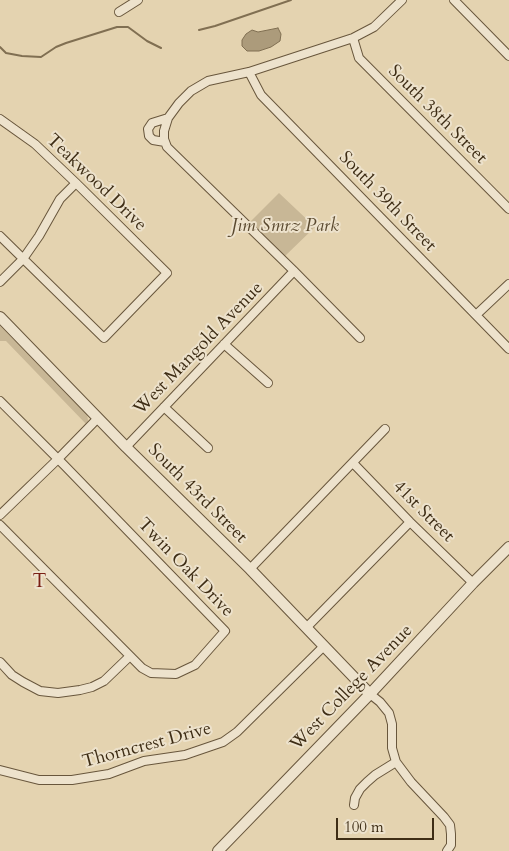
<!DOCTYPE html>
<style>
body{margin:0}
#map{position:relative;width:509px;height:851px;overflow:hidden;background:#e4d3b0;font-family:Cardo,serif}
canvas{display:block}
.scale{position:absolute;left:336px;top:818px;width:98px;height:22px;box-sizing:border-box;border:2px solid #3e2d15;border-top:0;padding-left:6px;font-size:15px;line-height:18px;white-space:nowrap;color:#3e2d15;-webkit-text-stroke:4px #ede2cc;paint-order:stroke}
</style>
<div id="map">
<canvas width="509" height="851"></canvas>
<div class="scale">100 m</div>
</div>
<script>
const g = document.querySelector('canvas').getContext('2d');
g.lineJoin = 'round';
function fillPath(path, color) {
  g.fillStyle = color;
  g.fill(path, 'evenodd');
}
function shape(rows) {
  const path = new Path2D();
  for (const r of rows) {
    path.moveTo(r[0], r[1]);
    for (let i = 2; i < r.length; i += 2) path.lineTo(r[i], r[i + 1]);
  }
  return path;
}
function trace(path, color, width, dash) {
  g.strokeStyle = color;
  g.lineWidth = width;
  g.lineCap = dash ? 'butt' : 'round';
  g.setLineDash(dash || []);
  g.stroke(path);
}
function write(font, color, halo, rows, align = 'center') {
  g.font = font + ' Cardo,serif';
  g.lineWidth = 4;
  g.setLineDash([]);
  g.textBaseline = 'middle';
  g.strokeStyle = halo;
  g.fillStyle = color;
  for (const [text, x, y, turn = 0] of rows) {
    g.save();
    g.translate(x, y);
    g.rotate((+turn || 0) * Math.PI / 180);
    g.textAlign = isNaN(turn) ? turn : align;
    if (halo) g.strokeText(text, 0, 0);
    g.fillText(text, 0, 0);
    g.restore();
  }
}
const green = shape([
 [279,193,315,227,285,256,250,222],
 [0,324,87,412,88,421,86,424,6,341,0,341]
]);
const water = shape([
 [278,28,281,34,280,41,271,47,259,51,247,51,242,46,242,40,246,34,252,30,258,32,278,28]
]);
const stream = shape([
 [199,30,215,26,291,0],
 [0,47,6,53,22,56,41,57,56,47,66,43,117,27,128,27,147,41,161,48]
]);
const minor = shape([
 [454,0,509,56],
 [119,12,138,0],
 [353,38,359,58,509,209],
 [249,72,261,95,509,349],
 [0,119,35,144,76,183,167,273,104,338,0,236],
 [165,142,153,140,149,136,148,129,152,123,168,118],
 [0,282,23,259,39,236,60,199,76,183],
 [476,315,509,284],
 [360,338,294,271,167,147,164,139,164,131,168,118,179,103,191,91,208,81,249,72,353,38,374,27,402,0],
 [224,344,268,383],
 [0,401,64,465,225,631,195,665,176,674,151,673,142,668,0,525],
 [164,407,208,448],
 [126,447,294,271],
 [353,463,410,522,473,583],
 [0,515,58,459,98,418],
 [250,569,385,429],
 [307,627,410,522],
 [0,662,12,675,23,682,40,691,58,693,80,690,92,687,104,681,130,656],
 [370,694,380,702,389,713,392,724,392,748,396,762,411,782,444,817,450,825,451,834,451,845,447,851],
 [0,770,39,780,72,780,109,774,144,761,185,755,223,742,237,732,324,646],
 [354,805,355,798,360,789,367,782,375,775,396,762]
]);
const tertiary = shape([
 [0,317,126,447,250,569,370,694],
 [218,851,370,694,473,583,509,547]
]);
const streetNames = [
 ["South 38th Street",437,115,45],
 ["Teakwood Drive",96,183,44],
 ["South 39th Street",387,202,46],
 ["West Mangold Avenue",199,349,-46],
 ["South 43rd Street",197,494,45],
 ["41st Street",423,512,45],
 ["Twin Oak Drive",185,568,46],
 ["West College Avenue",352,688,-46],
 ["Thorncrest Drive",147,746,-15]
];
const parkNames = [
 ["Jim Smrz Park",285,227]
];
const neighbourhoodNames = [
 ["T",40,583]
];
fillPath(green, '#c8b796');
fillPath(water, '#ac9b7b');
trace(water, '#806f52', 1);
trace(stream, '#806f52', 2);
trace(minor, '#68563c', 10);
trace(tertiary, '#68563c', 12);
trace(minor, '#ede2cc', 8);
trace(tertiary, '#ede2cc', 10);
write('18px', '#3e2d15', '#ede2cc', streetNames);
write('italic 18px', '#5a492f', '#ede2cc', parkNames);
g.letterSpacing = '1px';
write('19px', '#7a1f14', '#ede2cc', neighbourhoodNames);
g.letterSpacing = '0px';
</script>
